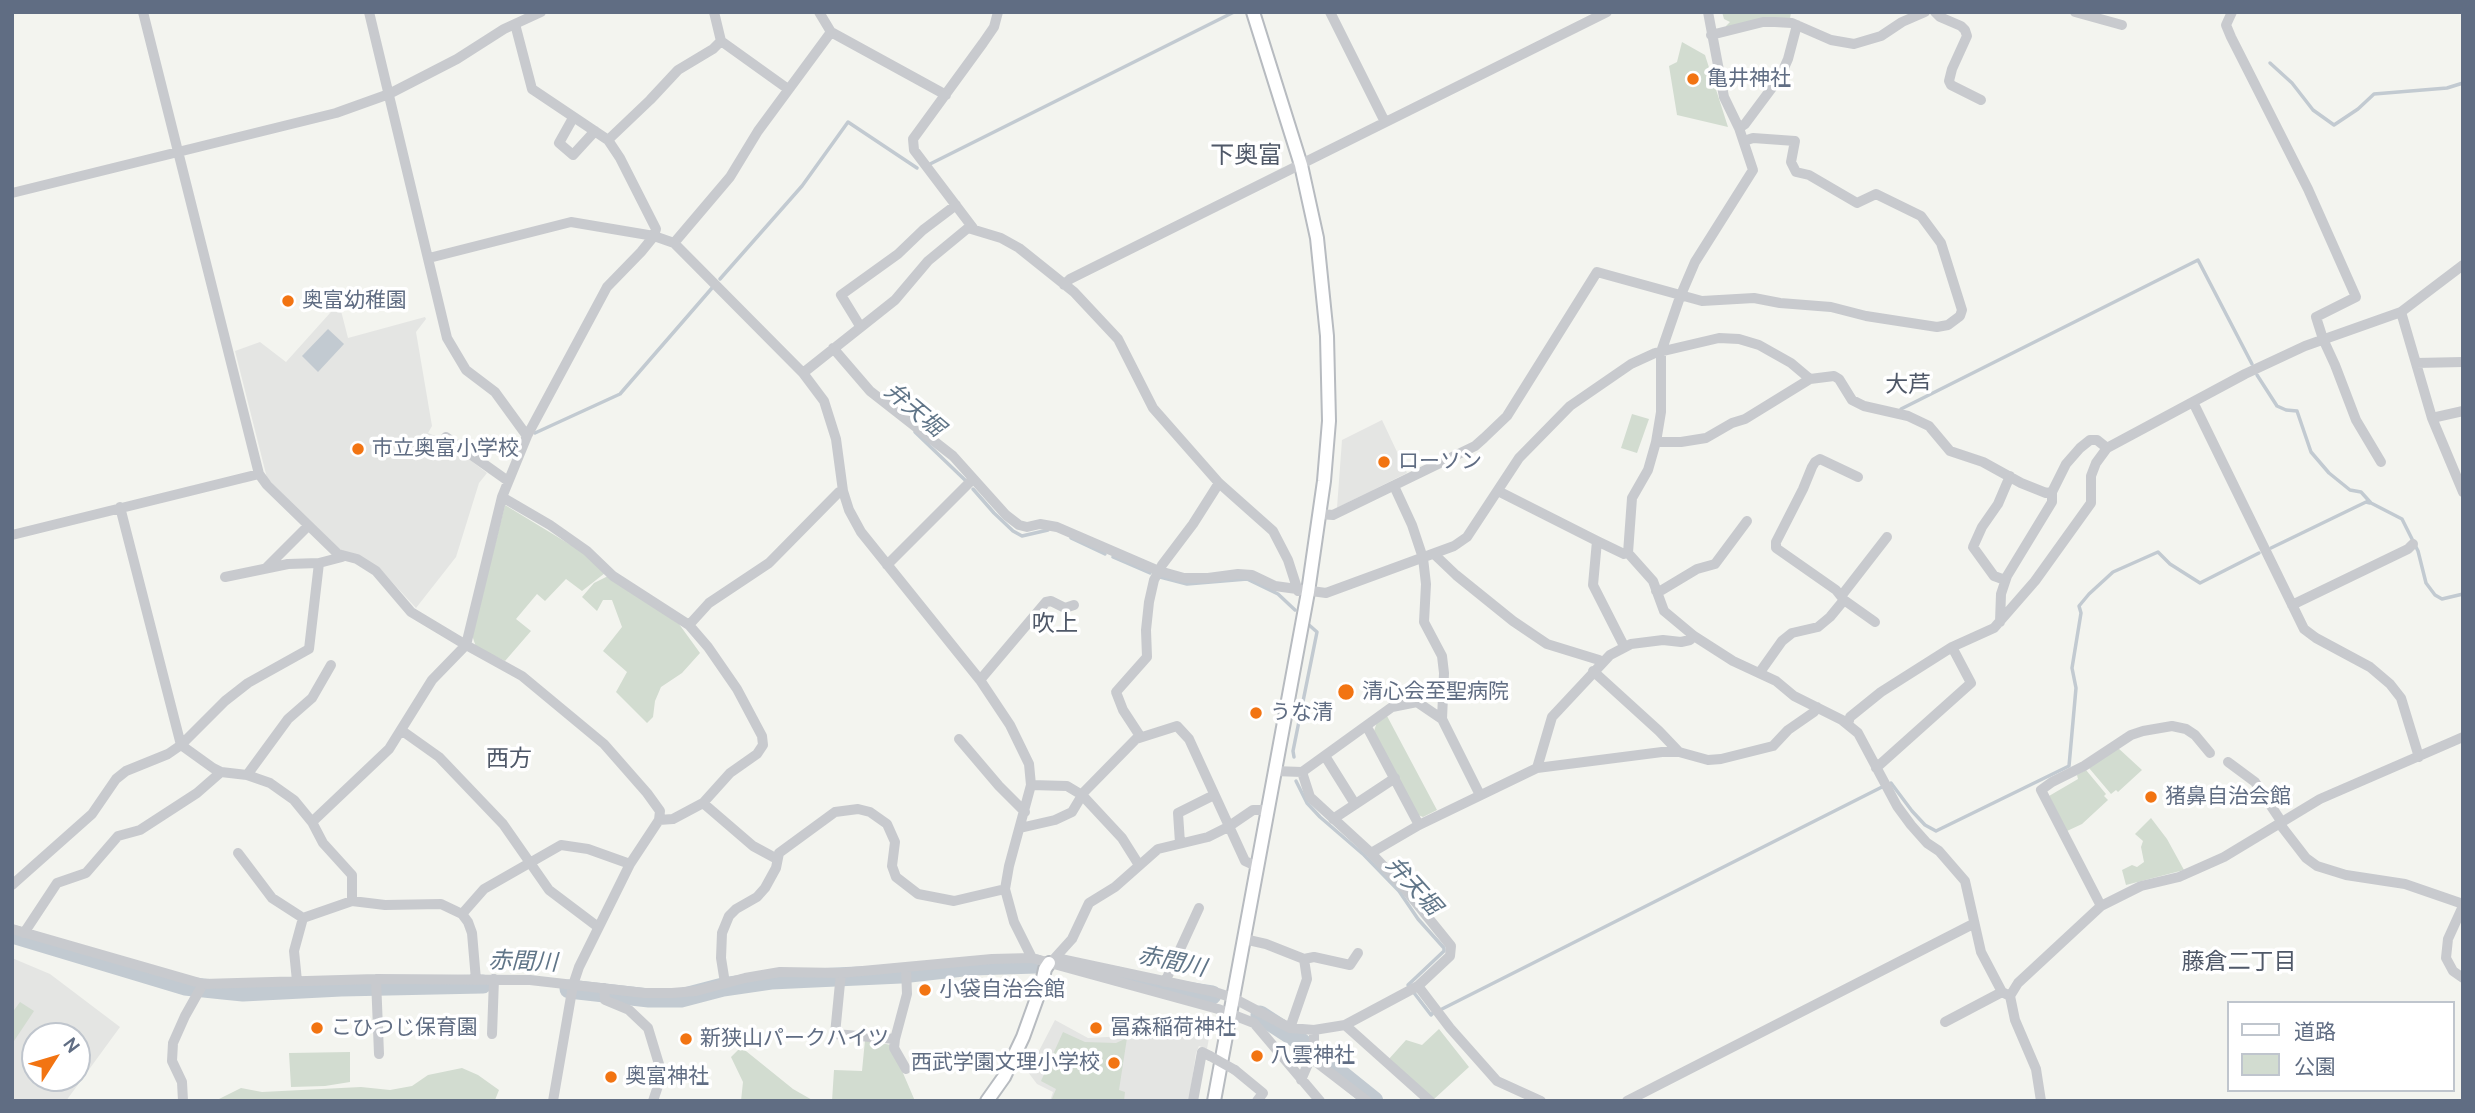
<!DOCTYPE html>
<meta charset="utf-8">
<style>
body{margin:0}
#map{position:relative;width:2475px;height:1113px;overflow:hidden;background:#f3f4ef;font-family:Cabin,"Noto Sans JP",sans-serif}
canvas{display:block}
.frame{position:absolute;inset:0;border:14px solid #606d83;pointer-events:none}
.legend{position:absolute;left:2227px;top:1001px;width:228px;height:91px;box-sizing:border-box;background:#fff;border:2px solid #bfc5cd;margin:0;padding:9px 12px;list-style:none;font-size:21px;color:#606d83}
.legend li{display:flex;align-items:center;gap:14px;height:35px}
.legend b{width:35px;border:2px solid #bfc5cd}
.north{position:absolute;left:21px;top:1022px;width:70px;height:70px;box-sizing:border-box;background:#fff;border:2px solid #bfc5cd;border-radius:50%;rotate:53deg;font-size:19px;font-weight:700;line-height:28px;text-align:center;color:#606d83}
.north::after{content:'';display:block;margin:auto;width:24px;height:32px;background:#f27412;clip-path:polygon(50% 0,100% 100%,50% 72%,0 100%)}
</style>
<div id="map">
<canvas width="2475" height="1113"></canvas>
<div class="frame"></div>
<ul class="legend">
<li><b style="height:9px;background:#fff"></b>道路</li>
<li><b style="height:19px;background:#d2dcd0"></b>公園</li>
</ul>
<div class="north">N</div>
</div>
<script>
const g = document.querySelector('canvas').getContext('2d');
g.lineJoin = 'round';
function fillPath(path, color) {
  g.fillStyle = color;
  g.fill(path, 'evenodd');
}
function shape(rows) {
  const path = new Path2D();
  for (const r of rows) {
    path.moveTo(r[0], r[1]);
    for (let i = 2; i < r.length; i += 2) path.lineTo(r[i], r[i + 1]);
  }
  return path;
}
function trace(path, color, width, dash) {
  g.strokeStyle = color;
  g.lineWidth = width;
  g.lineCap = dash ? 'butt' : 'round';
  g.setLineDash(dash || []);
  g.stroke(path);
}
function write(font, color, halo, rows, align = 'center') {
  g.font = font + ' Cabin,"Noto Sans JP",sans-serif';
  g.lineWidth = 7;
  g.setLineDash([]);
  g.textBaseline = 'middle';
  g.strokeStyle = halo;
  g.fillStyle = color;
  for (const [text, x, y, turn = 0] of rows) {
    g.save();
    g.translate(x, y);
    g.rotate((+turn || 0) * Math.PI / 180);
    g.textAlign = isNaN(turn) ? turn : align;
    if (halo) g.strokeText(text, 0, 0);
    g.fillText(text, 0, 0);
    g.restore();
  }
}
const built = shape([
 [339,303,348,338,425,317,426,319,416,332,432,426,428,433,443,439,487,473,479,483,456,557,416,608,380,569,339,549,267,478,235,351,260,342,286,362],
 [1382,420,1407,473,1337,508,1342,440],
 [12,958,50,974,120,1027,66,1101,12,1101],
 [35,1036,77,1036,77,1078,35,1078],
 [1055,1020,1088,1038,1126,1036,1153,1024,1194,1026,1210,1032,1207,1049,1199,1046,1196,1053,1189,1101,1050,1101,1053,1092,1037,1084,1028,1072]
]);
const green = shape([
 [1722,12,1791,12,1790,19,1727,30,1726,26,1730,22,1724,19],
 [1682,42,1705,55,1728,127,1677,115,1669,66,1677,62],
 [1632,414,1649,419,1637,453,1621,448],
 [505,505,584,553,605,573,582,591,566,579,545,601,537,594,516,619,531,631,505,661,476,647,472,635],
 [608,576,679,624,700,653,682,673,661,687,655,701,653,717,647,723,616,692,627,672,603,651,622,627,612,600,603,600,597,611,582,597,594,583],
 [1387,716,1437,810,1423,817,1418,815,1374,731,1377,722],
 [2117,747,2142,770,2118,792,2116,790,2111,794,2089,768],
 [2086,770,2106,794,2104,796,2108,800,2082,824,2067,831,2049,796,2078,779,2077,775],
 [2151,818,2167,839,2184,870,2126,885,2122,870,2132,865,2137,867,2144,862,2141,847,2143,841,2135,834],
 [20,1002,34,1011,14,1041,12,1040,12,1013],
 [1439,1029,1469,1067,1433,1100,1388,1060,1406,1040,1422,1045],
 [1063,1032,1085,1042,1116,1043,1127,1038,1119,1090,1125,1092,1124,1101,1051,1101,1056,1089,1041,1081],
 [865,1040,891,1045,915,1101,832,1101,834,1070,862,1071],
 [741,1047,793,1089,814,1101,741,1101,743,1082,731,1057],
 [350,1052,350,1082,325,1086,291,1087,289,1053],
 [462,1068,478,1075,499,1090,495,1100,215,1101,241,1088,262,1092,361,1087,390,1090,412,1086,428,1075]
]);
const water = shape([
 [328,329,344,344,318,372,302,356]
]);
const stream = shape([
 [2270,63,2292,83,2313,110,2334,125,2358,109,2374,94,2447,88,2463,83],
 [930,164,1234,12],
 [720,279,802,186,848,122,917,168],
 [2257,375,2277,406,2286,410,2297,411,2311,452,2329,473,2350,490,2361,492,2371,503,2402,519,2418,551,2426,583,2435,595,2442,599,2463,594],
 [1901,409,2198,260,2252,364],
 [915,432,965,480],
 [535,433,620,394,712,288],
 [973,489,994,513,1013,531,1022,536,1048,530],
 [1071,538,1105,554],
 [2271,548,2366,502,2370,503],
 [1113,557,1150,573],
 [1160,577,1187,584,1247,579,1278,594,1295,610],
 [1294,757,1293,751,1317,632,1309,625],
 [1296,781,1307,803,1320,817,1364,855,1399,891,1418,919,1444,948,1444,951,1408,985,1431,1015,1433,1013],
 [1891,783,1912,811,1925,825,1936,831,2069,766,2076,688,2072,668,2081,613,2079,606,2089,594,2113,572,2158,552,2170,564,2200,583,2259,553],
 [1442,1009,1882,787]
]);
const river = shape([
 [12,934,185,986,223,990,243,992,341,987,483,984],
 [1117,976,1172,989,1212,995],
 [569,989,649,998,681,998,723,987,771,980,901,974,972,966,1037,964],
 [1260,1015,1297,1039,1374,1101]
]);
const street = shape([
 [143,12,259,474,267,485,338,554,357,559,376,571,411,612,466,645,432,680,389,749,312,822],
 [369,12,447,338,466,370,495,392,527,436],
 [819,12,831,32,946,95],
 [1330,12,1385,122],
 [1708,12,1724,97,1739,128,1753,170,1695,262,1680,297,1661,352,1661,412,1656,442,1648,470,1632,498,1628,553,1653,581,1664,611,1694,636,1733,661,1776,681,1794,696,1842,720,1858,733,1897,806,1911,825,1927,843,1939,851,1965,881,1981,952,2002,992,2010,996],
 [1935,12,1940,17,1961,26,1965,30,1967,36,1952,69,1949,81,1951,85,1981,100],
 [2075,12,2122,25],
 [2232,12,2226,25,2231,37,2308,189,2356,297,2316,317,2323,339,2335,365,2356,420,2381,462],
 [515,24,532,89,608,140,620,158,656,229,654,236,641,252,607,287,527,436,502,497,466,645,522,676,604,744,647,793,660,811,659,820,630,864,579,967,573,985,553,1101],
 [1711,35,1763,22,1775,22,1792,23,1831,40,1854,44,1881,36,1902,22,1925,12],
 [721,41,788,89],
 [573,118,559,143,573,155,595,131],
 [1739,128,1745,124,1780,77,1788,59,1797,25],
 [608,140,650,100,678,70,713,49,721,41,714,12],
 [12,193,336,113,389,94,457,59,504,29,541,12],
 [973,228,914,150,913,139,983,43,994,27,998,12],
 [674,243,730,177,758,131,831,32],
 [429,258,571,222,654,236,674,243,803,373,824,401,836,439,843,491,849,510,861,532,980,680,1010,725,1029,764,1031,785,1009,866,1005,889,1014,922,1032,958],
 [2463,265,2401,312,2432,418,2463,492],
 [1064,285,1070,279,1607,12],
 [860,326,841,295,898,254,923,230,956,205],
 [833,348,870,391,953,456,1006,515,1019,525,1027,527,1040,524,1057,527,1159,571,1184,578,1208,578,1238,574,1252,575,1275,586,1326,593,1454,546,1467,537,1519,458,1570,406,1631,364,1655,353,1719,338,1739,339,1759,345,1791,363,1810,379,1834,376,1839,379,1852,400,1864,406,1908,416,1929,426,1950,451,1983,462,2021,483,2046,493,2052,492,2066,464,2080,448,2090,440,2097,440,2107,448],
 [2416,363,2463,362],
 [803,373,895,300,928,261,968,228,1001,238,1019,248,1074,292,1118,339,1153,408,1219,483,1273,531,1288,560,1298,591],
 [2193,402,2304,629,2316,638,2370,667,2390,684,2401,698,2419,757],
 [2432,418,2463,411],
 [446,437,508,481],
 [1656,442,1681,442,1706,438,1732,423,1745,419,1810,379],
 [1394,486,1412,525,1423,558,1426,584,1424,622,1442,656,1444,673,1442,719],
 [1498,491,1597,541,1624,554,1628,553],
 [502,497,550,525,587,551,613,576,689,625],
 [120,507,181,745,213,768,221,772,247,775,270,783,294,800,312,822,323,843,352,875,352,901],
 [1320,514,1333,515,1475,446,1484,438,1507,416,1597,272,1702,301,1754,298,1780,303,1831,307,1866,316,1937,327,1948,325,1960,316,1962,310,1941,243,1921,216,1876,194,1857,203,1809,175,1796,172,1791,162,1795,141,1753,138,1744,141],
 [12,535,259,474],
 [1597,541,1593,585,1624,646],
 [1434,554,1456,575,1513,621,1547,644,1599,660,1602,663],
 [887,565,973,479],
 [267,567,308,526],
 [225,577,288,564,319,563],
 [2005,580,1994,576,1973,547,1982,527,1998,504,2010,476],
 [1656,591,1662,590,1697,569,1715,564,1747,521],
 [1842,595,1887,537],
 [1844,600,1875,622],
 [2292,605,2408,549,2413,544],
 [2000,622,2001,594,2007,576,2052,502,2052,492],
 [1593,671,1659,731,1679,752],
 [1760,672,1782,641,1792,633,1818,627,1830,617,1844,600,1836,590,1776,548,1776,542,1803,489,1812,467,1815,462,1820,459,1858,477],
 [980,680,1046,602,1051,601,1065,608,1074,605],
 [1848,724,1850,717,1881,692,1952,647],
 [1367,727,1419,825],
 [401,730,439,757,503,824,549,890,598,927],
 [1140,736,1123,710,1116,692,1147,657,1146,630,1149,602,1154,580,1162,565,1193,524,1219,483],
 [959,739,999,786,1025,812],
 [1325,756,1355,804],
 [2228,762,2255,782,2281,821],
 [1537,768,1552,717,1610,655,1631,644,1663,640,1681,642,1690,640,1694,636],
 [1876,768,1971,683,1952,647,1994,628,2035,581,2091,503,2091,476,2096,463,2107,448,2245,374,2305,346,2401,312],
 [1274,771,1302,772,1392,707,1417,702,1442,719,1480,795],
 [1302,772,1310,797,1371,853,1405,889,1451,946,1450,956,1418,986,1450,1028,1497,1081,1541,1101],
 [247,775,288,719,312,698,331,665],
 [1031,785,1067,786,1082,795,1122,838,1139,865],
 [703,803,730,773,757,754,763,745,762,736,737,689,708,647,689,625,709,603,769,563,839,492,843,491],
 [1333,819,1395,778],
 [659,820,673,819,703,803,753,846,777,859],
 [2279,823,2306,858,2317,866,2346,875,2405,884,2463,904],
 [1020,828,1055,820,1072,812,1084,792,1136,739,1177,726,1189,739,1245,861,1258,867],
 [1180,843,1178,813,1214,795],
 [238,853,272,898,303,918],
 [1371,853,1419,825,1537,768,1662,752,1679,752,1708,760,1721,759,1773,746,1788,730,1814,712,1817,707],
 [12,885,92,814,116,779,126,771,168,754,181,745,225,701,248,683,309,649,319,563,342,557],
 [2101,906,2041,790,2052,782,2084,766,2131,735,2143,731,2172,726,2186,729,2195,735,2210,753],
 [2463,906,2448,939,2446,958,2453,971,2463,978],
 [462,914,484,889,561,845,588,849,630,864],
 [12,929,203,984,376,979,530,980,644,993,672,993,696,991,745,978,780,972,841,973,992,959,1032,958,1218,1009,1254,1023,1320,1101],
 [24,933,57,883,86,873,118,836,140,830,177,806,197,793,221,772],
 [1244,939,1266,944,1304,959,1314,957,1350,965,1358,953],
 [1056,958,1215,992,1233,998,1290,1028,1314,1030,1345,1025,1430,1101],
 [1053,960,1072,939,1089,903,1115,887,1158,849,1208,837,1228,827,1253,810,1268,810],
 [906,967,907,994,895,1039,894,1048,906,1069],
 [841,973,835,1034,895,1039],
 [376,979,379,1054],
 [297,981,294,951,303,918,352,901,385,905,441,904,462,914,468,922,472,933,476,980],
 [1165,982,1199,908],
 [725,983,721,958,722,933,729,916,736,909,757,897,765,888,776,868,779,853,835,812,858,809,870,812,887,824,895,842,892,866,896,877,918,894,954,901,1005,889],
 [604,988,605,1000,629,1010,648,1028,662,1074,653,1101],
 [1945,1022,2002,992],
 [1345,1025,1418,986],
 [1290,1028,1307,979,1304,959],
 [492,1034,494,979],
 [1311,1058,1367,1101],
 [1235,1070,1263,1093,1257,1101],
 [1301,1080,1314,1050,1314,1030],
 [183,1101,182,1082,172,1061,173,1043,185,1016,203,984],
 [1193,1101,1202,1052,1210,1056],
 [1627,1101,1973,924],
 [2041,1101,2036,1069,2015,1020,2010,996,2018,983,2101,906,2141,886,2179,877,2224,857,2320,799,2463,737]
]);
const secondary = shape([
 [987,1101,1004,1077,1023,1037,1041,987,1045,969,1049,963],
 [1214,1101,1308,592,1324,481,1329,421,1327,336,1317,238,1301,165,1253,12]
]);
const streetBridge = shape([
 [1210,1056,1235,1070]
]);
const markers = [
 [1693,79,7,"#f27412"],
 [288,301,7,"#f27412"],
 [358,449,7,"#f27412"],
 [1384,462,7,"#f27412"],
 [1346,692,9,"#f27412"],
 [1256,713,7,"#f27412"],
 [2151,797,7,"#f27412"],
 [925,990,7,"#f27412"],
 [317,1028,7,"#f27412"],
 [1096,1028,7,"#f27412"],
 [686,1039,7,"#f27412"],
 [1257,1056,7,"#f27412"],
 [1114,1063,7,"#f27412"],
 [611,1077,7,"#f27412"]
];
const poiNames = [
 ["亀井神社",1707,79],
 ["奥富幼稚園",302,301],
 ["市立奥富小学校",372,449],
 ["ローソン",1398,462],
 ["清心会至聖病院",1362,692],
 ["うな清",1270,713],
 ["猪鼻自治会館",2165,797],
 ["小袋自治会館",939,990],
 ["こひつじ保育園",331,1028],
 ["冨森稲荷神社",1110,1028],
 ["新狭山パークハイツ",700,1039],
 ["八雲神社",1271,1056],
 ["西武学園文理小学校",1100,1063,"right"],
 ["奥富神社",625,1077]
];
const neighbourhoodNames = [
 ["大芦",1908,385],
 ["吹上",1055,624],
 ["西方",509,759],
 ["藤倉二丁目",2239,962]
];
const waterNames = [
 ["弁天堀",914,410,40],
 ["弁天堀",1413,886,48],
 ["赤間川",523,962,2],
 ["赤間川",1172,962,12]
];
const quarterNames = [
 ["下奥富",1246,156]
];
fillPath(built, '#e4e5e3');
fillPath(green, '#d2dcd0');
fillPath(water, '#c2cad1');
trace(stream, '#c2cad1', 3.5);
trace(river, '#c2cad1', 19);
trace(secondary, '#b7bbc0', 16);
trace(street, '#c8cace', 10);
trace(secondary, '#fff', 12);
trace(streetBridge, '#c8cace', 10);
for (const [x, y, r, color] of markers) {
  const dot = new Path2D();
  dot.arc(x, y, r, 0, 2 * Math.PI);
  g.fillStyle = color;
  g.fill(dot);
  trace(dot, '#fff', 2.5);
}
write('21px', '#606d83', '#fff', poiNames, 'left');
write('23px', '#4f5868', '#fff', neighbourhoodNames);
write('italic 23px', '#607588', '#fff', waterNames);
write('24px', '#4f5868', '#fff', quarterNames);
</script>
